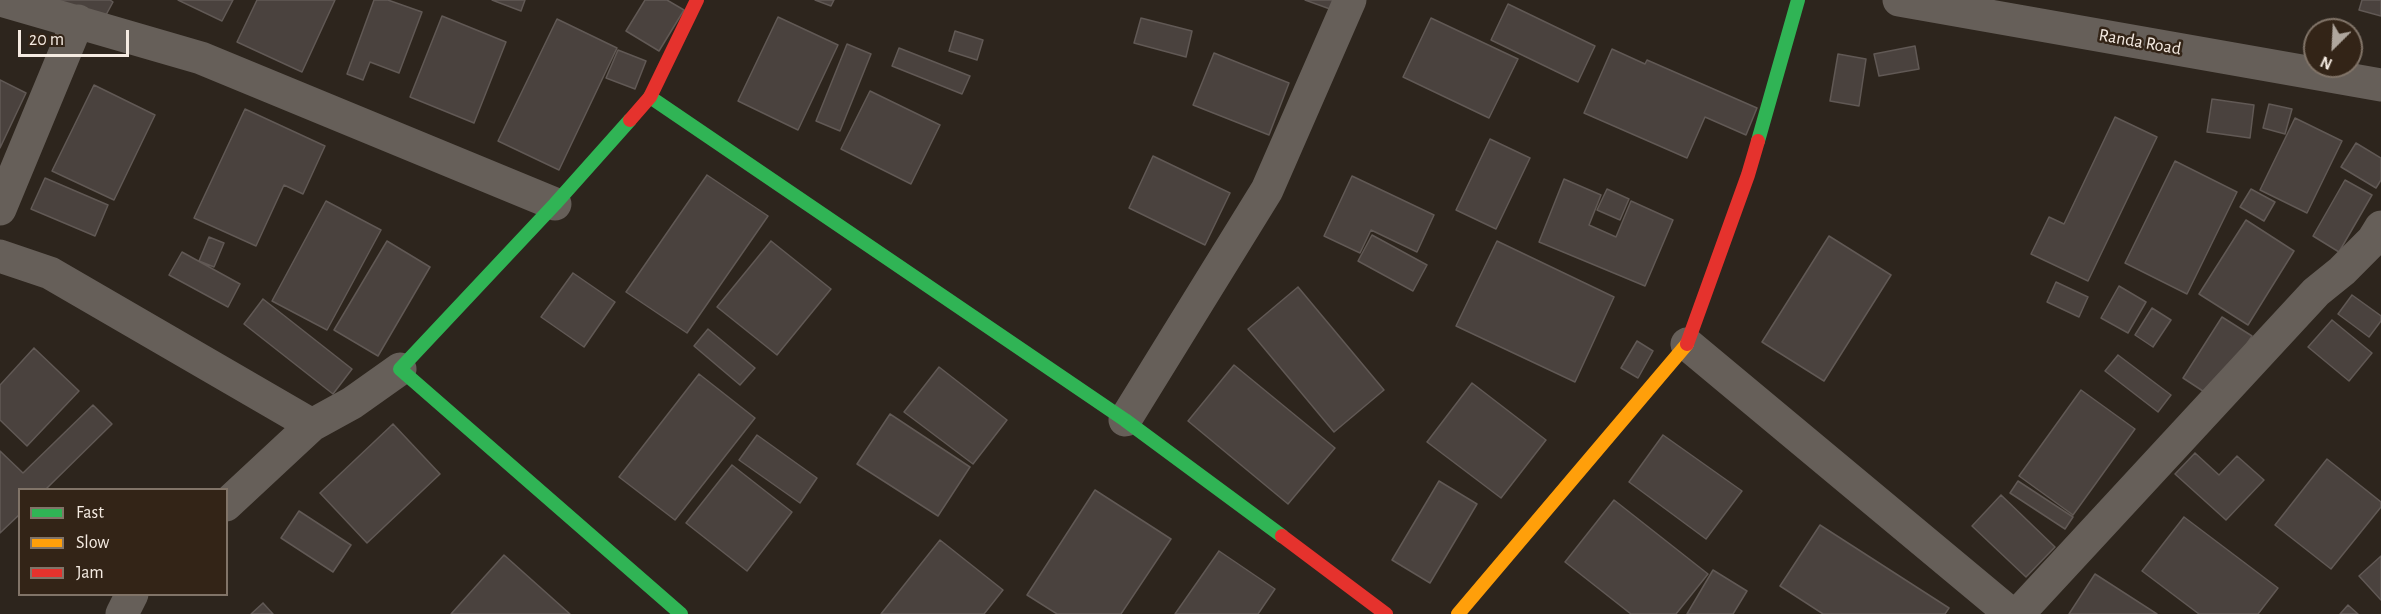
<!DOCTYPE html>
<style>
body{margin:0}
#map{position:relative;width:2381px;height:614px;overflow:hidden;background:#2d251d;font-family:"Alegreya Sans",sans-serif}
canvas{display:block}
.legend{position:absolute;left:18px;top:488px;width:210px;height:108px;box-sizing:border-box;background:#332417;border:2px solid #817468;margin:0;padding:8px 10px;list-style:none;font-size:18px;color:#f5ebe2}
.legend li{display:flex;align-items:center;gap:12px;height:30px}
.legend b{width:30px;border:2px solid #817468}
.north{position:absolute;left:2303px;top:18px;width:60px;height:60px;box-sizing:border-box;background:#332417;border:2px solid #817468;border-radius:50%;rotate:204deg;font-size:16px;font-weight:700;line-height:24px;text-align:center;color:#f5ebe2}
.north::after{content:'';display:block;margin:auto;width:21px;height:27px;background:#afa69d;clip-path:polygon(50% 0,100% 100%,50% 72%,0 100%)}
.scale{position:absolute;left:18px;top:30px;width:111px;height:27px;box-sizing:border-box;border:3px solid #f5ebe2;border-top:0;padding-left:8px;font-size:18px;line-height:21px;white-space:nowrap;color:#f5ebe2;-webkit-text-stroke:4px #332417;paint-order:stroke}
</style>
<div id="map">
<canvas width="2381" height="614"></canvas>
<ul class="legend">
<li><b style="height:8px;background:#30b455"></b>Fast</li>
<li><b style="height:8px;background:#ff9f0a"></b>Slow</li>
<li><b style="height:8px;background:#e5322d"></b>Jam</li>
</ul>
<div class="north">N</div>
<div class="scale">20 m</div>
</div>
<script>
const g = document.querySelector('canvas').getContext('2d');
g.lineJoin = 'round';
function fillPath(path, color) {
  g.fillStyle = color;
  g.fill(path, 'evenodd');
}
function shape(rows) {
  const path = new Path2D();
  for (const r of rows) {
    path.moveTo(r[0], r[1]);
    for (let i = 2; i < r.length; i += 2) path.lineTo(r[i], r[i + 1]);
  }
  return path;
}
function trace(path, color, width, dash) {
  g.strokeStyle = color;
  g.lineWidth = width;
  g.lineCap = dash ? 'butt' : 'round';
  g.setLineDash(dash || []);
  g.stroke(path);
}
function write(font, color, halo, rows, align = 'center') {
  g.font = font + ' "Alegreya Sans",sans-serif';
  g.lineWidth = 5;
  g.setLineDash([]);
  g.textBaseline = 'middle';
  g.strokeStyle = halo;
  g.fillStyle = color;
  for (const [text, x, y, turn = 0] of rows) {
    g.save();
    g.translate(x, y);
    g.rotate((+turn || 0) * Math.PI / 180);
    g.textAlign = isNaN(turn) ? turn : align;
    if (halo) g.strokeText(text, 0, 0);
    g.fillText(text, 0, 0);
    g.restore();
  }
}
const building = shape([
 [58,0,110,0,113,2,100,26,58,0],
 [178,0,233,0,222,21,178,0],
 [257,0,335,0,302,72,237,42,257,0],
 [374,0,388,0,422,12,399,73,370,62,363,80,347,74,374,0],
 [492,0,525,0,521,11,492,0],
 [645,0,667,0,684,10,659,51,626,31,645,0],
 [815,0,834,0,831,6,815,0],
 [1305,0,1333,0,1330,9,1305,0],
 [2362,0,2381,0,2381,16,2359,10,2362,0],
 [1508,4,1595,46,1578,82,1491,40,1508,4],
 [442,16,506,42,474,123,410,97,442,16],
 [778,17,838,45,798,130,738,101,778,17],
 [1141,18,1192,31,1186,57,1134,43,1141,18],
 [1431,18,1518,59,1489,118,1403,77,1431,18],
 [557,19,617,48,559,170,498,141,557,19],
 [955,31,983,40,977,60,949,51,955,31],
 [847,44,871,54,840,131,816,121,847,44],
 [1915,46,1919,69,1879,76,1874,54,1915,46],
 [899,48,970,76,962,94,892,66,899,48],
 [1612,49,1645,64,1647,60,1757,108,1746,135,1705,117,1687,158,1584,113,1612,49],
 [618,50,646,61,635,89,606,78,618,50],
 [1214,53,1289,83,1269,135,1193,105,1214,53],
 [1838,54,1866,59,1859,106,1830,101,1838,54],
 [0,80,26,93,0,148,0,80],
 [94,85,155,115,114,200,52,171,94,85],
 [870,91,940,125,911,184,841,149,870,91],
 [2212,99,2254,105,2250,138,2207,132,2212,99],
 [2269,104,2292,109,2285,134,2263,128,2269,104],
 [245,109,325,146,303,194,284,185,256,246,194,218,245,109],
 [2115,117,2157,137,2088,281,2031,254,2049,217,2064,224,2115,117],
 [2295,118,2342,141,2307,213,2260,190,2295,118],
 [1490,139,1530,158,1496,229,1456,210,1490,139],
 [2356,143,2381,158,2381,180,2376,188,2341,167,2356,143],
 [1153,156,1230,193,1205,245,1129,208,1153,156],
 [2175,161,2237,192,2187,294,2125,263,2175,161],
 [707,175,768,216,687,333,626,292,707,175],
 [1352,176,1434,215,1417,252,1371,230,1360,253,1324,236,1352,176],
 [45,178,108,205,95,236,31,209,45,178],
 [1564,179,1601,195,1589,225,1616,237,1631,201,1673,220,1645,286,1539,242,1564,179],
 [2345,180,2372,195,2339,252,2313,236,2345,180],
 [1607,189,1629,199,1620,220,1597,210,1607,189],
 [2251,189,2275,202,2264,221,2240,207,2251,189],
 [326,201,381,230,327,330,272,301,326,201],
 [2246,220,2294,251,2248,325,2199,294,2246,220],
 [1372,235,1427,265,1413,291,1358,261,1372,235],
 [1829,236,1891,275,1824,381,1762,342,1829,236],
 [209,237,224,243,214,267,199,261,209,237],
 [387,241,430,267,378,356,334,330,387,241],
 [771,241,831,289,777,355,717,307,771,241],
 [1497,241,1614,297,1575,382,1456,326,1497,241],
 [182,252,240,284,228,307,169,275,182,252],
 [573,273,615,302,584,347,541,317,573,273],
 [2056,282,2088,297,2079,317,2047,302,2056,282],
 [2119,286,2146,302,2128,333,2101,318,2119,286],
 [1298,287,1384,390,1334,432,1248,329,1298,287],
 [2352,295,2381,316,2381,321,2369,337,2338,314,2352,295],
 [263,299,352,369,333,394,244,324,263,299],
 [2152,308,2171,320,2153,347,2135,335,2152,308],
 [2222,317,2252,336,2212,397,2183,378,2222,317],
 [2332,320,2372,353,2349,381,2308,347,2332,320],
 [708,329,755,368,740,385,694,346,708,329],
 [1637,341,1653,351,1638,378,1621,368,1637,341],
 [34,348,79,391,27,446,0,420,0,385,34,348],
 [2118,355,2171,395,2158,412,2105,371,2118,355],
 [1234,365,1335,448,1288,504,1188,421,1234,365],
 [939,367,1007,420,973,464,904,412,939,367],
 [699,374,755,418,675,520,619,477,699,374],
 [1472,383,1546,440,1501,498,1427,442,1472,383],
 [2081,390,2135,429,2073,515,2019,476,2081,390],
 [93,405,112,424,45,490,20,490,20,514,0,533,0,451,23,473,93,405],
 [890,414,970,467,938,516,857,464,890,414],
 [393,424,440,474,367,543,320,493,393,424],
 [757,435,817,478,800,503,739,460,757,435],
 [1663,435,1742,491,1706,539,1629,482,1663,435],
 [2195,453,2219,475,2237,456,2264,480,2226,520,2175,474,2195,453],
 [2327,459,2381,502,2381,507,2331,569,2275,525,2327,459],
 [732,465,792,512,747,571,686,523,732,465],
 [1439,481,1477,504,1430,583,1392,560,1439,481],
 [2018,481,2073,517,2065,529,2010,493,2018,481],
 [1095,490,1171,539,1121,614,1057,614,1027,595,1095,490],
 [2001,495,2055,547,2026,577,1972,526,2001,495],
 [1614,500,1708,574,1676,614,1631,614,1565,562,1614,500],
 [299,511,351,545,333,572,281,538,299,511],
 [2184,517,2278,588,2258,614,2199,614,2142,571,2184,517],
 [1820,525,1949,608,1945,614,1823,614,1780,586,1820,525],
 [940,540,1003,590,984,614,881,614,940,540],
 [1219,551,1275,589,1258,614,1175,614,1219,551],
 [504,555,570,614,451,614,504,555],
 [2381,556,2381,600,2359,576,2381,556],
 [1713,570,1747,591,1733,614,1687,614,1713,570],
 [2095,574,2157,614,2069,614,2095,574],
 [263,603,273,614,251,614,263,603],
 [2348,605,2358,614,2340,614,2348,605]
]);
const street = shape([
 [1,0,201,58,555,204],
 [1899,0,2381,85],
 [0,209,78,21],
 [0,256,50,273,312,425,352,403,400,369],
 [1687,344,2011,614],
 [1125,420,1267,190,1350,0],
 [226,505,312,425],
 [122,614,132,594],
 [2018,614,2316,292,2342,271,2373,240,2381,227]
]);
const fast = shape([
 [650,97,1125,420,1282,536],
 [630,120,555,204,400,369,681,614],
 [1758,141,1798,0]
]);
const slow = shape([
 [1458,614,1687,344]
]);
const jam = shape([
 [630,120,650,97,697,0],
 [1687,344,1748,175,1758,141],
 [1282,536,1386,614]
]);
const streetNames = [
 ["Randa Road",2140,42,10]
];
fillPath(building, '#4a423e');
trace(building, '#615955', 1.5);
trace(street, '#665f59', 33);
trace(fast, '#30b455', 14);
trace(slow, '#ff9f0a', 14);
trace(jam, '#e5322d', 14);
write('18px', '#f5ebe2', '#332417', streetNames);
</script>
